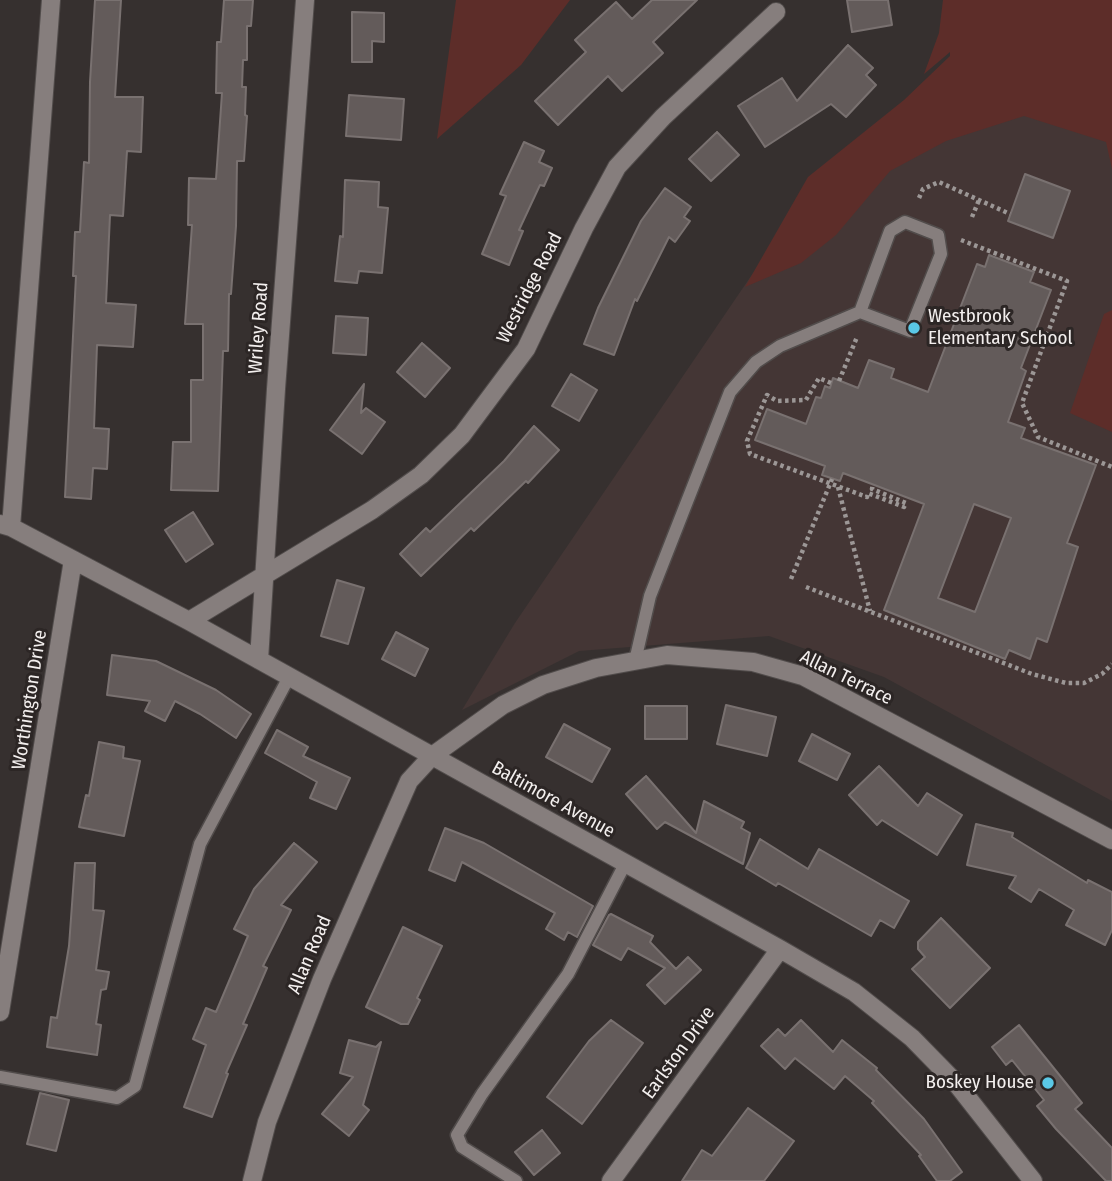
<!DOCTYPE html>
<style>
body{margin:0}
canvas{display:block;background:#36302f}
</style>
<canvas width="1112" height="1181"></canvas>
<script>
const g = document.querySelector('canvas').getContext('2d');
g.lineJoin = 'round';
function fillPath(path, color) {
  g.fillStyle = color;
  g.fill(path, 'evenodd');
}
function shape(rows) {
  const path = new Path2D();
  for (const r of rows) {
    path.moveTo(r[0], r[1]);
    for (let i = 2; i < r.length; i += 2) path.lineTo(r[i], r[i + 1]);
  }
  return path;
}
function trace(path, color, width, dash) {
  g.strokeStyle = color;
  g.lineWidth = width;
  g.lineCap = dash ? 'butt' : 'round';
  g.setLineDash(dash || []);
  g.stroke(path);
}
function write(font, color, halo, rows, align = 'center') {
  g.font = font + ' "Fira Sans Condensed",sans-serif';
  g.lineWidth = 6;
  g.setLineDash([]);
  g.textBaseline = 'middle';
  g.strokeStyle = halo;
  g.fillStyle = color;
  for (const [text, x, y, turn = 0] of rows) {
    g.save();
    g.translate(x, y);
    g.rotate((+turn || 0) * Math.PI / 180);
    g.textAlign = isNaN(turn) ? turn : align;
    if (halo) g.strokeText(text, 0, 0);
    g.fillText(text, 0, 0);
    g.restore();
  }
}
const built = shape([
 [1112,0,1112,801,884,677,769,636,579,651,462,710,515,623,815,182]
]);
const green = shape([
 [456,0,570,0,521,65,437,139],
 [943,0,1112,0,1112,169,1106,142,1024,116,946,141,890,171,836,235,801,263,745,287,808,177,904,100,950,56,950,52,924,74,939,33],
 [1112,310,1112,432,1070,413,1104,314]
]);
const building = shape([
 [95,0,121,0,115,97,143,97,141,152,127,151,123,216,110,215,106,303,136,305,133,347,97,345,94,428,109,429,107,469,93,468,91,499,65,497,76,276,73,276,75,232,80,232,84,162,89,163,90,82,95,0],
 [224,0,253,0,251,26,247,26,247,60,243,60,242,87,246,87,245,115,247,116,244,161,237,161,236,226,231,294,229,294,228,351,223,351,218,491,171,490,173,442,191,442,191,380,203,380,203,324,185,324,192,225,188,225,189,178,216,179,222,93,216,93,217,42,221,42,224,0],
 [652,0,697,0,653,42,663,53,622,91,608,76,558,125,535,101,586,52,575,40,616,2,632,19,652,0],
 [847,0,888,0,892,25,852,32,847,0],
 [352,12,384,13,384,42,372,41,372,62,352,62,352,12],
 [848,45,873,68,866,75,876,85,846,117,831,104,765,147,738,106,782,78,797,101,848,45],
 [349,95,404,99,401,140,346,136,349,95],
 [717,132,739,155,711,181,689,159,717,132],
 [524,142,544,151,539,162,552,168,544,186,540,185,519,230,523,231,509,265,482,254,506,196,500,194,524,142],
 [1025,174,1070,191,1053,238,1008,221,1025,174],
 [345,180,379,182,378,207,388,208,382,273,359,271,357,283,335,281,340,236,343,237,345,180],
 [665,188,691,207,684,217,690,221,675,242,669,237,637,301,635,299,614,355,584,344,598,308,641,221,665,188],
 [989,255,1034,272,1030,282,1051,290,1021,368,1026,371,1008,422,1025,428,1021,438,1096,465,1067,543,1078,547,1047,642,1037,638,1030,659,1009,650,1005,659,884,610,924,504,843,473,840,481,822,475,825,466,755,440,767,409,806,424,816,397,821,398,825,386,830,388,833,378,858,388,869,360,894,369,891,378,928,392,977,264,985,267,989,255],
 [974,504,1011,518,975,612,938,598,974,504],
 [336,316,368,318,366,355,333,353,336,316],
 [422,343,450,368,425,397,397,372,422,343],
 [571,374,597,390,579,421,552,406,571,374],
 [364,384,361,413,366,408,385,422,362,454,330,430,364,384],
 [534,426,559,450,528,483,526,481,474,531,471,528,421,576,400,554,426,528,430,532,504,461,534,426],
 [193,512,213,544,186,562,165,530,193,512],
 [337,580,364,588,348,644,321,636,337,580],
 [396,632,428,649,415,676,382,659,396,632],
 [112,655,156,661,216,690,251,714,236,738,200,714,175,701,165,721,145,711,150,701,107,695,112,655],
 [726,705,776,717,767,756,717,744,726,705],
 [645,706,687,706,687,739,645,739,645,706],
 [564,724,610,749,592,782,546,757,564,724],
 [277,730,308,747,303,756,350,778,336,809,310,798,317,782,265,753,277,730],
 [812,734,850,754,837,780,799,761,812,734],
 [99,742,124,747,123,758,140,761,124,836,79,827,86,795,89,796,99,742],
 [879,766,918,806,927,793,962,815,937,855,882,820,877,825,849,795,879,766],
 [646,776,696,833,704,801,744,822,741,828,750,833,743,864,665,822,657,829,626,794,646,776],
 [976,824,1013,833,1012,837,1087,883,1088,880,1112,892,1112,930,1105,945,1066,925,1074,910,1039,889,1031,902,1009,888,1016,876,967,865,976,824],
 [445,828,484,843,593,906,577,937,568,932,564,940,546,929,555,913,462,862,455,881,429,870,445,828],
 [760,839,808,869,819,849,909,901,894,928,880,920,871,936,778,883,776,886,746,868,760,839],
 [294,843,317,862,281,905,291,910,263,966,267,968,243,1024,247,1025,226,1073,228,1074,212,1117,184,1107,206,1045,193,1039,206,1008,216,1012,248,936,234,929,254,889,294,843],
 [75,863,95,863,93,910,104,911,96,970,109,972,106,989,101,990,96,1024,101,1025,97,1055,47,1047,51,1017,57,1018,69,946,75,863],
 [611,914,653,936,650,942,676,969,688,957,701,970,665,1004,647,985,665,968,628,948,621,960,593,945,609,915,611,914],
 [941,918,990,968,950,1008,912,969,925,957,918,949,918,942,941,918],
 [403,927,442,946,417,998,420,1000,408,1024,401,1024,366,1007,403,927],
 [611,1020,643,1043,582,1124,547,1097,589,1041,611,1020],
 [801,1020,833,1052,842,1040,877,1068,876,1070,924,1119,962,1172,950,1181,937,1181,919,1156,921,1155,872,1103,874,1101,845,1076,834,1089,795,1058,785,1069,761,1046,778,1029,785,1036,801,1020],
 [1019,1025,1082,1103,1075,1109,1112,1148,1112,1181,1106,1181,1056,1129,1037,1106,1044,1100,1012,1060,1006,1065,992,1047,1019,1025],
 [349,1040,376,1047,381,1042,363,1105,369,1110,349,1136,322,1114,353,1077,340,1073,349,1040],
 [40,1093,69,1100,56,1151,27,1144,40,1093],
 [748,1108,794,1141,764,1181,682,1181,702,1150,712,1156,748,1108],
 [542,1130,560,1153,534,1175,515,1152,542,1130]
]);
const path = shape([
 [919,198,923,189,939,182,1010,214],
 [972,217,979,200],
 [961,240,1067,281,1022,403,1038,437,1112,467],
 [839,381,857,337],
 [831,383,819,378,806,400,777,401,767,395,747,441,750,454,867,497,868,493,904,507,906,503,872,489,873,484],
 [838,487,870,611],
 [791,579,832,479],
 [806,587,1032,674,1066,683,1084,683,1102,674,1112,664]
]);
const service = shape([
 [635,661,650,596,730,392,756,362,780,346,860,312,910,331,941,254,938,235,905,222,890,231,860,312],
 [0,1077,117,1098,135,1086,200,844,289,677],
 [516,1181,462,1147,457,1135,482,1094,568,974,625,864]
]);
const minor = shape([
 [0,524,11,527,189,621,780,949,854,992,912,1038,956,1083,1033,1181],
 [11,527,51,0],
 [189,621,372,510,421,475,462,435,526,349,584,228,617,167,663,117,776,12],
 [259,660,276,389,305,0],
 [0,1012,73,560],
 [252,1181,267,1122,322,979,409,781,432,756,503,705,543,685,596,668,667,655,753,662,803,676,1112,840],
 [611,1181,780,949]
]);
const markers = [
 [914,328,7,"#5ac8e6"],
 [1048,1083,7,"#5ac8e6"]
];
const streetNames = [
 ["Westridge Road",530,288,-63],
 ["Wriley Road",259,328,-86],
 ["Allan Terrace",846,678,26],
 ["Worthington Drive",30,700,-81],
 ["Baltimore Avenue",553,800,29],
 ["Allan Road",310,955,-67],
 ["Earlston Drive",679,1053,-54]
];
const poiNames = [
 ["Westbrook",928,317],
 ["Elementary School",928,339],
 ["Boskey House",1034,1083,"right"]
];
fillPath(built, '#443635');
fillPath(green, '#5d2d29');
fillPath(building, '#635b5a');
trace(building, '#797170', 2);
trace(service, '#514c4b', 15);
trace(minor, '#514c4b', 20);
trace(path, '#9c9796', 4.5, [3.5, 3.5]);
trace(service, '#867e7d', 12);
trace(minor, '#867e7d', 18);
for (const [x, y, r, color] of markers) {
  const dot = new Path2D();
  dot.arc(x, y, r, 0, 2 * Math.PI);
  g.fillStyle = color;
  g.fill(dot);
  trace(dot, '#2c2625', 2.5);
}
write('19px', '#f3efee', '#2c2625', streetNames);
write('19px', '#f3efee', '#2c2625', poiNames, 'left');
</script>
